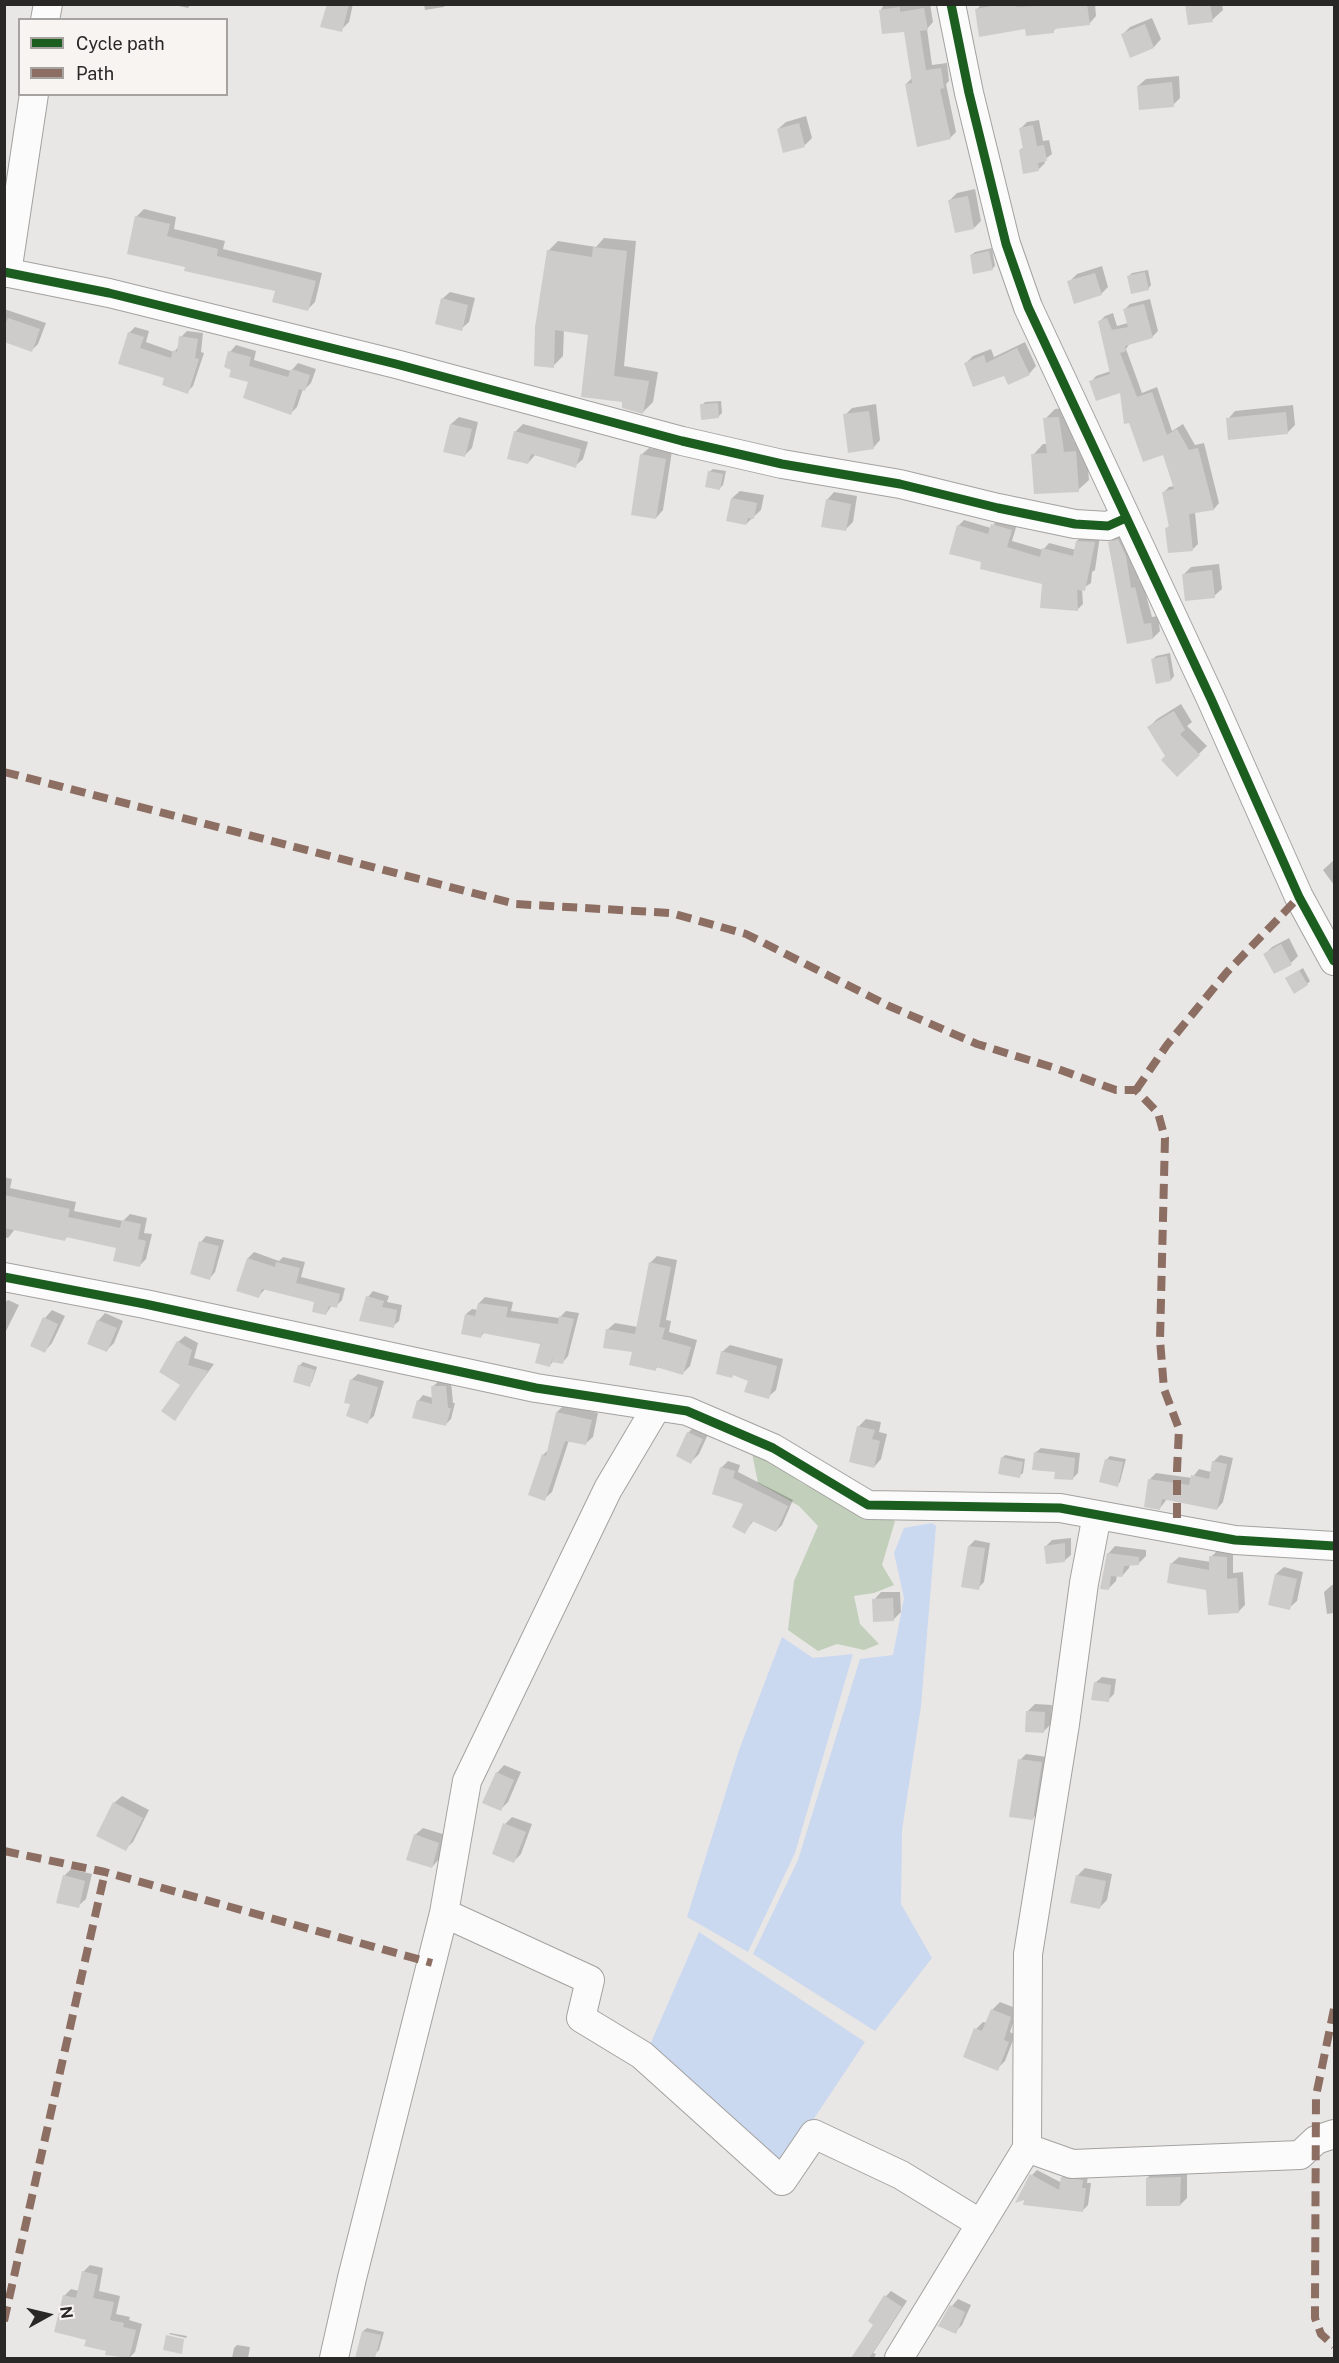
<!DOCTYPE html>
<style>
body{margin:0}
#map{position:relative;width:1339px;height:2363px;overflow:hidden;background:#e9e7e5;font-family:"Public Sans",sans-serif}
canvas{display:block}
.frame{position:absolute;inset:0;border:6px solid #292827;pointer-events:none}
.legend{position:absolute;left:18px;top:18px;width:210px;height:78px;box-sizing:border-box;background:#f7f4f1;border:2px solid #a5a2a0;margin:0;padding:8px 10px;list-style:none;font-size:18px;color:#292827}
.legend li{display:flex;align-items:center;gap:12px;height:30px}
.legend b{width:30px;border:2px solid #a5a2a0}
.north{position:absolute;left:18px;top:2285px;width:60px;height:60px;-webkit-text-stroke:4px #f7f4f1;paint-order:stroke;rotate:82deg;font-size:16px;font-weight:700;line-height:24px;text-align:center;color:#292827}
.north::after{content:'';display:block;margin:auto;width:21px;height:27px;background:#292827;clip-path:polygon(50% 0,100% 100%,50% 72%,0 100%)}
</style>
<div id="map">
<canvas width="1339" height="2363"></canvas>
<div class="frame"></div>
<ul class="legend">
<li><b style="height:8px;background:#1b5e20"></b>Cycle path</li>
<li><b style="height:8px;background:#8d6e63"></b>Path</li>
</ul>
<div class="north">N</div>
</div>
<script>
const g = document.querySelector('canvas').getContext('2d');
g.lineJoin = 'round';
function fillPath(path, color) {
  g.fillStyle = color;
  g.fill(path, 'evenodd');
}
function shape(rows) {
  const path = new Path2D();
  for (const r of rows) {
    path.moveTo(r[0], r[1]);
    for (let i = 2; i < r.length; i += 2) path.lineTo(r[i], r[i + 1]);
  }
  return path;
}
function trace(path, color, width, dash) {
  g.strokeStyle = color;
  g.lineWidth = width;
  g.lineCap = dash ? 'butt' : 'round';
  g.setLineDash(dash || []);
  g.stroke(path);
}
const forest = shape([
 [751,1448,803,1484,895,1521,882,1565,894,1585,874,1593,854,1596,860,1624,879,1644,864,1650,837,1644,818,1651,788,1630,794,1581,818,1526,799,1506,758,1483]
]);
const water = shape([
 [932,1523,936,1526,921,1706,902,1830,901,1904,932,1958,875,2031,753,1954,798,1860,860,1659,893,1655,904,1598,894,1553,904,1528],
 [782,1637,813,1658,853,1654,795,1853,748,1952,687,1917,739,1750],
 [699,1932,865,2042,781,2168,649,2047]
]);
const shadow = shape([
 [170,4,191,4,188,8],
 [328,4,353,4,349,22,341,30],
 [424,4,446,4,444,7,425,10],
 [884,4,930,4,933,22,927,29,932,65,947,63,949,81,946,84,956,132,950,138,906,84,912,78,906,30,881,10],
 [982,4,1095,4,1096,16,1089,24,1058,27,1053,31,1027,28,976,10],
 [1187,4,1222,4,1223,10,1212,20],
 [1152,18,1161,39,1154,47,1131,56,1123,34,1130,27],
 [1179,76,1180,98,1173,105,1138,86,1146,79],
 [806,116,812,138,805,145,778,129,786,122],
 [1039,120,1043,141,1049,140,1052,154,1044,160,1045,163,1039,169,1020,150,1024,147,1021,128,1027,122],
 [975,189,981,221,974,228,950,200,957,193],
 [144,209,176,217,174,229,225,241,223,249,322,273,315,302,308,309,277,290,186,266,136,217],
 [604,238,636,241,624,366,658,372,653,402,643,412,624,401,590,333,564,329,563,356,553,366,548,251,558,241,596,247],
 [992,248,995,266,992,269,971,255,975,252],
 [1102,266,1108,287,1101,294,1069,282,1077,274],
 [1148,270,1151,285,1148,289,1129,276,1132,273],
 [450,292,475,298,469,322,461,329,442,299],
 [1150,299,1158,331,1152,337,1130,343,1126,349,1142,393,1157,387,1172,431,1183,424,1195,445,1204,443,1219,503,1214,509,1195,512,1198,544,1193,549,1167,528,1170,525,1164,492,1169,487,1174,486,1164,453,1121,391,1091,382,1096,376,1111,371,1100,321,1105,316,1113,313,1117,326,1128,323,1125,309,1130,304],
 [4,309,46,323,38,344,32,350,4,327],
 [135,327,149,331,146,342,174,352,179,346,181,337,187,331,203,333,201,352,204,353,193,386,187,392,166,377,120,363,129,333],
 [1025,342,1036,366,1029,374,1005,374,966,363,973,356,991,349,994,357],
 [236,345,256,351,254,360,291,371,298,363,316,369,311,383,305,389,303,389,297,407,291,413,250,381,230,352],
 [721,401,722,413,718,417,702,405,705,402],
 [876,404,880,440,873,448,845,415,852,408],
 [1293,405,1295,425,1288,432,1228,419,1235,411],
 [1069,407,1074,442,1086,442,1089,480,1078,490,1033,455,1043,444,1048,444,1045,419,1055,409],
 [459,417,478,422,472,448,464,456,451,424],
 [523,424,588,442,583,459,575,466,535,455,528,463,515,432],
 [649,448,672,451,663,510,656,518,641,455],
 [713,469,726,471,723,485,720,488,709,472],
 [740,491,764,495,761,510,746,524,732,498],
 [834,492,857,496,853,522,845,530,827,500],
 [998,519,1017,524,1012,541,1043,550,1049,543,1076,550,1077,541,1083,535,1100,536,1095,570,1092,572,1091,583,1082,589,1083,604,1077,610,1043,583,983,561,958,526,964,520,991,528],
 [1126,533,1133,548,1139,581,1142,580,1152,617,1158,616,1160,631,1153,638,1128,642,1110,543,1117,535],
 [1219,564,1222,589,1214,596,1184,574,1191,567],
 [1170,653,1174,676,1171,680,1153,659,1156,656],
 [1181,704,1192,722,1187,726,1207,746,1177,775,1149,727,1157,719],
 [1334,860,1334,885,1323,870],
 [1289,938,1298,956,1291,963,1265,954,1272,947],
 [1303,968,1310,981,1307,984,1287,978],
 [4,1177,12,1179,10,1188,76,1202,74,1211,123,1221,130,1214,147,1218,144,1233,152,1234,146,1259,139,1266,117,1247,68,1236,65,1239,15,1229,8,1238,4,1237],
 [206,1236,224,1240,215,1272,210,1278,201,1242],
 [254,1252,279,1261,283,1257,305,1262,301,1277,345,1288,342,1300,336,1306,332,1305,326,1314,316,1301,265,1289,259,1296,238,1290,248,1258],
 [657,1256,677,1260,666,1320,671,1321,669,1332,697,1340,690,1366,682,1374,658,1366,655,1370,607,1330,615,1323,638,1327,650,1263],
 [373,1291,389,1296,387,1302,402,1305,399,1321,393,1326,368,1297],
 [485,1297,513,1302,511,1311,559,1318,566,1311,579,1313,568,1356,563,1362,554,1361,550,1365,542,1342,485,1332,481,1336,466,1314,472,1309,478,1310,479,1303],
 [8,1300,19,1305,4,1335,4,1303],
 [52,1310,65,1316,52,1343,45,1351,32,1345,45,1318],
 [105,1313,123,1321,114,1343,106,1351,98,1321],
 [185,1336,198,1343,194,1358,214,1364,174,1419,183,1385,178,1342],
 [730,1345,783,1359,776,1390,768,1397,722,1352],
 [303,1362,317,1367,312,1382,309,1385,299,1366],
 [358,1374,384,1381,374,1416,367,1422,352,1403,351,1380],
 [451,1381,453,1403,455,1403,451,1419,445,1425,418,1401,423,1395,433,1398,432,1387,438,1382],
 [564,1405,598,1413,593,1437,585,1444,569,1440,552,1492,544,1499,543,1455,549,1449,557,1412],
 [866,1419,881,1422,879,1432,887,1434,881,1459,874,1467,851,1461,859,1426],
 [696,1425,709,1432,699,1454,691,1462,688,1433],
 [1041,1448,1080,1453,1078,1473,1072,1479,1057,1470,1035,1453],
 [1005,1455,1025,1459,1023,1473,1019,1476,1002,1458],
 [1220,1455,1233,1458,1223,1502,1217,1509,1167,1499,1160,1508,1150,1479,1156,1473,1192,1478,1199,1469,1211,1472,1213,1462],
 [1110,1456,1126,1459,1120,1482,1117,1485,1107,1459],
 [728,1461,740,1465,738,1472,793,1500,782,1525,776,1531,754,1520,745,1532,745,1503,714,1493,722,1467],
 [1071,1538,1071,1555,1064,1561,1046,1546,1052,1540],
 [975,1540,990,1543,984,1582,978,1588,969,1546],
 [1115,1546,1146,1550,1146,1556,1138,1564,1130,1564,1129,1568,1122,1576,1117,1575,1116,1581,1109,1588,1108,1554],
 [1218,1550,1233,1550,1233,1573,1243,1572,1245,1605,1238,1612,1208,1589,1169,1582,1172,1563,1179,1557,1211,1562,1211,1557],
 [1284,1567,1303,1572,1297,1601,1289,1608,1276,1574],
 [1332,1585,1334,1585,1334,1613,1327,1614,1324,1592],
 [881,1592,900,1592,901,1612,893,1620,874,1600],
 [1102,1677,1116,1679,1114,1694,1108,1700,1095,1683],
 [1035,1704,1052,1705,1051,1724,1044,1731,1027,1712],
 [1026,1754,1047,1757,1038,1813,1032,1819,1020,1760],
 [504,1765,521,1772,508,1802,501,1809,497,1773],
 [122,1796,149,1810,133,1842,125,1849,114,1803],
 [512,1817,532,1824,521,1854,514,1861,505,1824],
 [423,1828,446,1835,439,1859,432,1867,415,1835],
 [1085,1868,1112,1874,1107,1900,1099,1908,1072,1902,1078,1875],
 [71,1869,92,1874,86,1899,78,1906,64,1876],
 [1000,2002,1018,2009,1010,2032,1015,2035,1005,2061,997,2069,976,2029,983,2022,987,2023,992,2010],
 [1037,2170,1062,2183,1062,2178,1067,2173,1088,2175,1087,2183,1091,2183,1088,2205,1082,2211,1032,2175],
 [1187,2170,1187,2198,1180,2205,1147,2178,1155,2171],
 [90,2265,103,2268,99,2291,120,2296,116,2314,130,2317,129,2320,142,2324,135,2352,129,2358,107,2354,108,2350,88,2339,64,2296,71,2289,79,2291,83,2272],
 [891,2291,907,2301,873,2353,876,2354,874,2358,855,2358,875,2324,886,2296],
 [958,2299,971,2305,962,2325,955,2332,952,2306],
 [367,2328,384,2332,379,2350,376,2353,363,2331],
 [170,2333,187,2336,186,2338,169,2334],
 [237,2345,250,2347,248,2358,232,2358,234,2348]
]);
const building = shape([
 [327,4,349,4,342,32,320,27],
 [1003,4,1015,4,1016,7,1087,4,1090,25,1054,29,1054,33,1026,36,1025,29,979,37,975,9],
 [1185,4,1210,4,1213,22,1188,25],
 [900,7,900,12,924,8,928,30,920,31,926,70,941,68,944,88,940,89,951,139,917,147,905,84,912,83,904,32,882,34,879,10],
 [1145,24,1154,48,1130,58,1121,34],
 [1172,82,1174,107,1139,110,1137,86],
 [799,123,805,147,783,153,777,129],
 [1033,125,1037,146,1044,145,1047,161,1038,163,1039,171,1023,174,1019,150,1023,149,1019,128],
 [968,196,974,229,955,233,948,200],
 [135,216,170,224,167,236,218,249,217,256,316,281,308,311,272,302,275,291,184,271,185,267,127,254],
 [593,247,627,251,614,376,649,381,643,414,622,408,622,402,581,397,588,335,555,330,554,368,534,366,535,327,547,250,592,257],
 [989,251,993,270,973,274,970,255],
 [1145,272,1149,290,1131,294,1127,276],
 [1095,273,1102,295,1074,304,1067,281],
 [441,298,468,305,462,331,435,324],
 [1144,304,1153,338,1125,346,1126,351,1120,353,1137,397,1152,392,1167,435,1177,429,1189,450,1198,448,1214,510,1189,514,1193,551,1168,553,1165,528,1169,527,1162,492,1174,489,1163,455,1143,462,1129,423,1124,424,1120,393,1096,401,1089,381,1110,374,1098,321,1107,318,1112,330,1128,327,1123,309],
 [8,318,40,329,32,352,4,342,4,327],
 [128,332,144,337,140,348,171,358,173,350,177,352,179,336,198,339,195,358,199,359,188,394,162,385,164,378,118,364],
 [1017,348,1030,375,1008,385,1004,376,973,387,964,363,984,355,986,363],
 [228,351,251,357,249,366,288,377,291,369,310,375,305,391,299,389,291,415,243,398,248,382,229,377,231,370,224,367],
 [718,403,719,418,701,420,700,404],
 [869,411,874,449,848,453,843,414],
 [1286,412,1288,434,1228,440,1226,418],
 [1059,417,1064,452,1076,451,1079,492,1034,494,1031,454,1047,453,1043,418],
 [450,424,472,429,465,457,443,452],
 [514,431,581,449,576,468,531,454,528,464,507,459],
 [640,454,666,459,656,519,631,515],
 [708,471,723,474,720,490,705,487],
 [731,498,757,503,754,519,748,518,746,525,726,521],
 [826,499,851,504,846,531,821,527],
 [991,524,1012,530,1007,547,1040,557,1042,548,1073,556,1076,541,1095,542,1085,591,1077,590,1078,611,1040,608,1042,584,980,569,981,562,949,554,957,525,988,534],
 [1118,539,1126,556,1131,588,1135,587,1144,624,1151,623,1153,639,1127,644,1108,542],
 [1212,570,1215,598,1185,601,1182,574],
 [1167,656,1171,681,1156,684,1151,659],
 [1174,711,1185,730,1180,734,1200,755,1177,777,1161,760,1165,756,1147,727],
 [1281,944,1292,965,1274,974,1263,954],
 [1299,970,1308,985,1294,994,1285,978],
 [4,1195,70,1209,68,1217,120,1228,122,1220,141,1224,138,1239,146,1241,140,1267,113,1261,116,1248,66,1237,65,1241,4,1228],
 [199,1241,219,1246,210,1280,190,1274],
 [247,1258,275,1267,276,1262,300,1268,296,1283,340,1294,337,1308,329,1306,326,1315,312,1312,314,1302,262,1289,259,1298,236,1291],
 [649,1262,671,1267,659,1327,665,1328,662,1339,691,1347,683,1375,656,1367,656,1371,629,1365,632,1352,603,1348,606,1329,635,1334],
 [366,1296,384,1301,382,1307,397,1310,394,1328,359,1321],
 [478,1303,508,1307,506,1317,558,1324,559,1316,574,1319,563,1364,552,1362,553,1356,550,1367,535,1363,540,1344,482,1333,481,1338,461,1334,465,1314,475,1316],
 [43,1317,58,1324,45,1353,30,1346],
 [97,1320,117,1328,107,1352,87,1344],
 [177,1341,192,1350,188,1365,208,1371,175,1421,161,1411,180,1385,159,1372],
 [721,1351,777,1366,769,1399,744,1392,748,1381,733,1375,732,1378,716,1374],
 [298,1365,315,1370,310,1387,293,1382],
 [350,1379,378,1387,368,1424,346,1416,350,1404,344,1403],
 [431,1386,446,1386,448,1408,451,1408,446,1426,412,1418,417,1400,432,1404],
 [556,1412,592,1420,586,1445,565,1441,545,1501,528,1495,542,1454,546,1456],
 [857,1426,875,1430,872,1439,880,1441,874,1468,849,1462],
 [687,1432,703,1439,691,1464,676,1456],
 [1034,1452,1075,1458,1073,1480,1054,1479,1055,1472,1032,1470],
 [1001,1457,1023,1462,1020,1478,998,1474],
 [1105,1459,1123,1462,1118,1487,1099,1482],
 [1212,1461,1227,1464,1217,1510,1162,1499,1160,1510,1144,1507,1148,1479,1189,1485,1191,1475,1209,1479],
 [720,1467,735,1471,733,1478,788,1506,776,1532,752,1521,745,1534,732,1527,743,1504,712,1494],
 [1065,1543,1065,1562,1046,1564,1044,1546],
 [968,1546,985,1548,979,1590,961,1587],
 [1107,1553,1139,1557,1139,1565,1124,1566,1122,1577,1111,1576,1109,1590,1100,1589],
 [1209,1556,1227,1557,1227,1579,1237,1578,1239,1613,1208,1615,1206,1590,1167,1583,1170,1563,1209,1570],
 [1275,1574,1297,1579,1290,1610,1268,1605],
 [893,1598,894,1621,873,1622,872,1599],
 [1094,1682,1111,1685,1109,1702,1091,1700],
 [1026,1711,1045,1712,1044,1733,1025,1732],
 [1018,1759,1042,1762,1033,1820,1009,1817],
 [496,1772,514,1780,501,1811,482,1803],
 [113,1802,143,1818,126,1851,96,1836],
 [503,1823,526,1832,514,1863,492,1854],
 [414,1834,439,1843,432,1868,406,1860],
 [63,1875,85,1881,79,1908,56,1903],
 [1076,1875,1106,1881,1100,1909,1070,1903],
 [991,2009,1011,2017,1004,2040,1009,2042,998,2071,963,2057,974,2028,982,2031],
 [1030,2174,1059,2190,1061,2177,1083,2180,1082,2188,1086,2188,1083,2212,1023,2205,1024,2200,1015,2203],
 [1181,2177,1180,2206,1146,2206,1146,2178],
 [82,2271,98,2275,93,2298,114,2302,110,2320,124,2323,123,2327,136,2330,129,2358,105,2355,106,2351,84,2346,86,2340,54,2332,63,2295,76,2298],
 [884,2295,902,2307,869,2358,851,2358,873,2325,868,2321],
 [950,2305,965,2312,956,2334,938,2326],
 [362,2331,381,2335,375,2358,355,2358],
 [166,2335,184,2339,182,2354,163,2350]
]);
const minor = shape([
 [951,4,969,93,1006,244,1028,307,1211,699,1299,897,1334,961],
 [45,20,48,4],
 [4,272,109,293,396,364,682,441,782,464,900,484,998,508,1075,524,1108,526,1126,518],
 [7,273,34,94],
 [4,1277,145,1304,536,1388,687,1411,773,1448,868,1505,1060,1508,1235,1540,1334,1546],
 [444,1913,590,1980,581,2018,642,2055,782,2181,814,2134,901,2175,981,2224],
 [1027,2148,1072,2164,1300,2155,1316,2140,1334,2134],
 [334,2358,352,2278,444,1913,467,1781,608,1489,656,1408],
 [899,2358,1027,2148,1028,1954,1065,1724,1084,1583,1097,1515]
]);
const quiet = shape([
 [4,772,516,904,671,913,746,934,889,1006,977,1044,1055,1068,1116,1090,1136,1090,1158,1113,1165,1138,1160,1340,1164,1389,1179,1429,1177,1470,1177,1531],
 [1136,1090,1167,1045,1227,972,1299,897],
 [4,1851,105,1872,432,1963],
 [1334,2009,1316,2096,1315,2302,1315,2318,1321,2334,1334,2346],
 [4,2321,105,1872]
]);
const cycleway = shape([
 [951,4,969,93,1006,244,1028,307,1211,699,1299,897,1334,961],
 [4,272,109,293,396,364,682,441,782,464,900,484,998,508,1075,524,1108,526,1126,518],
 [4,1277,145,1304,536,1388,687,1411,773,1448,868,1505,1060,1508,1235,1540,1334,1546]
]);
fillPath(forest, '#c2cfbb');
fillPath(water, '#cad8f0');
fillPath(shadow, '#0003');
fillPath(building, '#cecccb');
trace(minor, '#a3a2a0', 30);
trace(minor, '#fcfbfb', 28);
trace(quiet, '#8d6e63', 8, [15, 8]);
trace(cycleway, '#1b5e20', 9);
</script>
